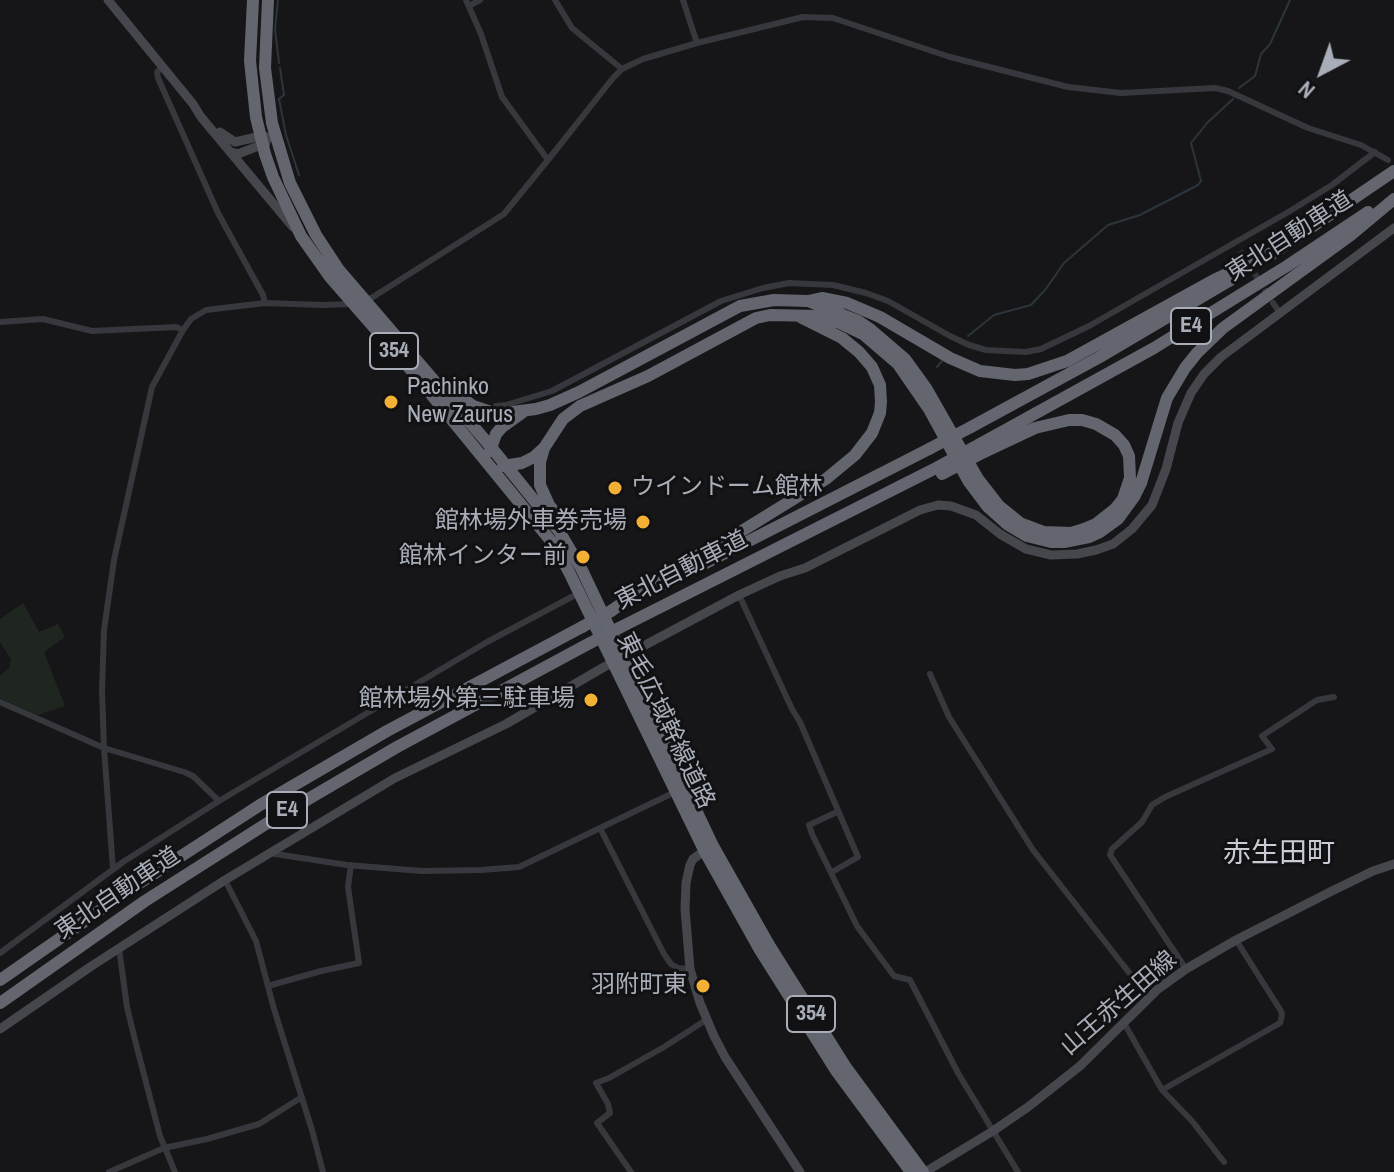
<!DOCTYPE html>
<meta charset="utf-8">
<style>
body{margin:0}
#map{position:relative;width:1394px;height:1172px;overflow:hidden;background:#161618;font-family:"Archivo Narrow",sans-serif}
canvas{display:block}
.north{position:absolute;left:1282px;top:32px;width:80px;height:80px;-webkit-text-stroke:6px #111113;paint-order:stroke;rotate:221deg;font-size:22px;font-weight:700;line-height:32px;text-align:center;color:#a8adb8}
.north::after{content:'';display:block;margin:auto;width:28px;height:36px;background:#a8adb8;clip-path:polygon(50% 0,100% 100%,50% 72%,0 100%)}
</style>
<div id="map">
<canvas width="1394" height="1172"></canvas>
<div class="north">N</div>
</div>
<script>
const g = document.querySelector('canvas').getContext('2d');
g.lineJoin = 'round';
function fillPath(path, color) {
  g.fillStyle = color;
  g.fill(path, 'evenodd');
}
function shape(rows) {
  const path = new Path2D();
  for (const r of rows) {
    path.moveTo(r[0], r[1]);
    for (let i = 2; i < r.length; i += 2) path.lineTo(r[i], r[i + 1]);
  }
  return path;
}
function trace(path, color, width, dash) {
  g.strokeStyle = color;
  g.lineWidth = width;
  g.lineCap = dash ? 'butt' : 'round';
  g.setLineDash(dash || []);
  g.stroke(path);
}
function write(font, color, halo, rows, align = 'center') {
  g.font = font + ' "Archivo Narrow","Noto Sans JP",sans-serif';
  g.lineWidth = 6;
  g.setLineDash([]);
  g.textBaseline = 'middle';
  g.strokeStyle = halo;
  g.fillStyle = color;
  for (const [text, x, y, turn = 0] of rows) {
    g.save();
    g.translate(x, y);
    g.rotate((+turn || 0) * Math.PI / 180);
    g.textAlign = isNaN(turn) ? turn : align;
    if (halo) g.strokeText(text, 0, 0);
    g.fillText(text, 0, 0);
    g.restore();
  }
}
const green = shape([
 [23,603,39,632,58,624,65,637,44,652,65,706,38,715,0,698,0,676,9,668,11,659,0,642,0,619]
]);
const stream = shape([
 [278,0,275,29,279,63],
 [280,68,284,95,279,99,286,135,299,175],
 [1239,88,1255,76,1261,54,1270,44,1290,0],
 [968,336,994,315,1031,305,1045,290,1064,263,1108,225,1140,215,1198,185,1201,181,1191,143,1207,123,1233,99],
 [937,367,942,361]
]);
const streetTunnel = shape([
 [1240,251,1269,296]
]);
const street = shape([
 [466,0,481,34,502,97,548,160],
 [555,0,572,28,622,69],
 [683,0,697,43],
 [469,6,480,0],
 [162,67,157,72,158,78,218,213,263,295,265,303],
 [364,301,373,297,504,214,548,160,613,78,622,69,643,59,697,43,803,17,833,18,950,57,1068,87,1121,93,1215,88,1228,91,1308,128,1361,145,1388,160],
 [1273,303,1280,313],
 [0,322,43,319,92,331,176,327,183,330],
 [496,406,506,405,552,391,721,301,763,288,789,283,833,285,866,293,888,301,950,336,969,345,986,350,1026,352,1041,349,1089,326,1290,211,1332,185,1375,152],
 [739,595,792,709,800,722,858,857,832,872],
 [930,674,949,717,1033,850,1149,998],
 [0,702,104,748,184,772,193,776,219,801],
 [837,812,809,825,812,834,857,926,894,976,910,980,958,1073,1018,1172],
 [600,828,664,954,671,964,678,968,690,969],
 [269,853,347,865,422,871,481,870,519,867,675,792],
 [113,869,104,748,102,691,104,630,114,560,152,387,183,330,191,319,206,310,265,303,322,305,353,304],
 [225,880,256,941,274,1009,312,1130,323,1172],
 [119,948,127,1007,136,1044,160,1136,175,1172],
 [0,953,123,862,219,801,487,642,579,593],
 [1186,969,1110,855,1112,849,1142,822,1152,805,1165,797,1272,749,1262,736,1317,700,1334,697],
 [268,986,321,971,359,963,348,887,351,865],
 [1124,1023,1162,1090,1192,1121,1224,1162],
 [1162,1090,1280,1023,1282,1015,1281,1011,1236,940],
 [109,1172,164,1148,207,1139,259,1124,302,1097],
 [631,1172,597,1123,610,1113,608,1104,596,1083,609,1078,664,1047,706,1020]
]);
const secondary = shape([
 [108,0,193,104,201,117,293,227],
 [220,132,235,142,261,136,276,138],
 [231,152,238,154,266,143],
 [707,849,693,859,690,865,686,883,685,909,690,969,700,1003,714,1036,725,1057,800,1172],
 [0,1029,90,967,225,880,395,778,506,724,604,667,739,595,780,576,805,568,920,510,938,505,951,506,976,515,1000,534,1026,549,1051,555,1077,554,1096,550,1113,544,1132,529,1152,505,1166,469,1178,423,1191,393,1204,374,1221,357,1394,228],
 [925,1172,993,1131,1028,1107,1080,1066,1158,989,1186,969,1236,940,1332,891,1373,871,1394,864]
]);
const highway = shape([
 [253,0,250,61,256,117,265,154,273,177,301,236,330,277,412,371,555,546,569,572,704,850,760,950,837,1072,911,1172],
 [268,0,265,68,272,123,290,183,316,235,339,270,491,447,559,531,581,568,713,846,769,945,845,1066,923,1172],
 [1272,254,1394,171],
 [808,301,858,321,870,329,905,359,926,388,978,479,999,506,1020,523,1044,532,1071,533,1084,529,1096,524,1115,509,1123,499,1130,478,1129,456,1124,445,1115,435,1096,424,1082,420,1069,420,1035,428,984,452],
 [449,388,473,406,491,412,505,413,536,409,550,405,579,392,740,306,774,300,808,301,822,298,847,303,880,317,950,358,980,371,1015,375,1028,374,1067,361,1214,280,1278,250],
 [971,427,1098,358,1232,279],
 [980,444,1154,348,1287,266,1368,212],
 [544,448,540,462,540,485,549,505,557,515],
 [490,451,496,434,502,427,523,412],
 [503,466,522,463,534,457,544,448,563,419,580,406,648,376,756,318,770,315,817,316,840,323,863,334,898,364,929,409,969,482,987,506,1007,524,1027,536,1051,542,1064,542,1089,537,1100,532,1118,519,1134,497,1141,483,1167,398,1185,368,1197,353,1223,328,1351,235,1394,199],
 [653,590,929,449],
 [611,611,666,573,732,537,826,479,855,455,872,433,880,413,881,402,880,385,872,367,859,352,842,338,800,317],
 [619,628,938,467],
 [0,980,135,886,260,805,387,731,582,627],
 [0,1003,145,901,269,822,397,747,590,643]
]);
const highwayBridge = shape([
 [929,449,971,427],
 [938,467,980,444],
 [942,474,984,452],
 [582,627,611,611],
 [590,643,619,628]
]);
const markers = [
 [391,402,8,"#f2b134"],
 [615,488,8,"#f2b134"],
 [643,522,8,"#f2b134"],
 [583,557,8,"#f2b134"],
 [591,700,8,"#f2b134"],
 [703,986,8,"#f2b134"]
];
const shields = [
 [1191,326,40],
 [394,351,48],
 [287,810,40],
 [811,1014,48]
];
const shieldNames = [
 ["E4",1191,326],
 ["354",394,351],
 ["E4",287,810],
 ["354",811,1014]
];
const streetNames = [
 ["東北自動車道",1290,237,-33],
 ["東北自動車道",682,571,-27],
 ["東毛広域幹線道路",665,721,64],
 ["東北自動車道",118,894,-34],
 ["山王赤生田線",1119,1004,-41]
];
const poiNames = [
 ["Pachinko",407,388,"left"],
 ["New Zaurus",407,416,"left"],
 ["ウインドーム館林",631,488,"left"],
 ["館林場外車券売場",627,522],
 ["館林インター前",567,557],
 ["館林場外第三駐車場",575,700],
 ["羽附町東",687,986]
];
const quarterNames = [
 ["赤生田町",1279,854]
];
fillPath(green, '#1e261f');
trace(stream, '#2c353c', 2);
trace(streetTunnel, '#333438', 6, [6, 3]);
trace(street, '#37383d', 6);
trace(secondary, '#45474d', 9);
trace(highway, '#63666e', 12);
trace(highwayBridge, '#63666e', 12);
for (const [x, y, r, color] of markers) {
  const dot = new Path2D();
  dot.arc(x, y, r, 0, 2 * Math.PI);
  g.fillStyle = color;
  g.fill(dot);
  trace(dot, '#111113', 3);
}
for (const [x, y, w] of shields) {
  const box = new Path2D();
  box.roundRect(x - w / 2, y - 18, w, 36, 6);
  g.fillStyle = '#111113';
  g.fill(box);
  trace(box, '#a8adb8', 2);
}
write('bold 22px', '#a8adb8', null, shieldNames);
write('24px', '#a8adb8', '#111113', streetNames);
write('24px', '#a8adb8', '#111113', poiNames, 'right');
write('28px', '#c9ccd4', '#111113', quarterNames);
</script>
